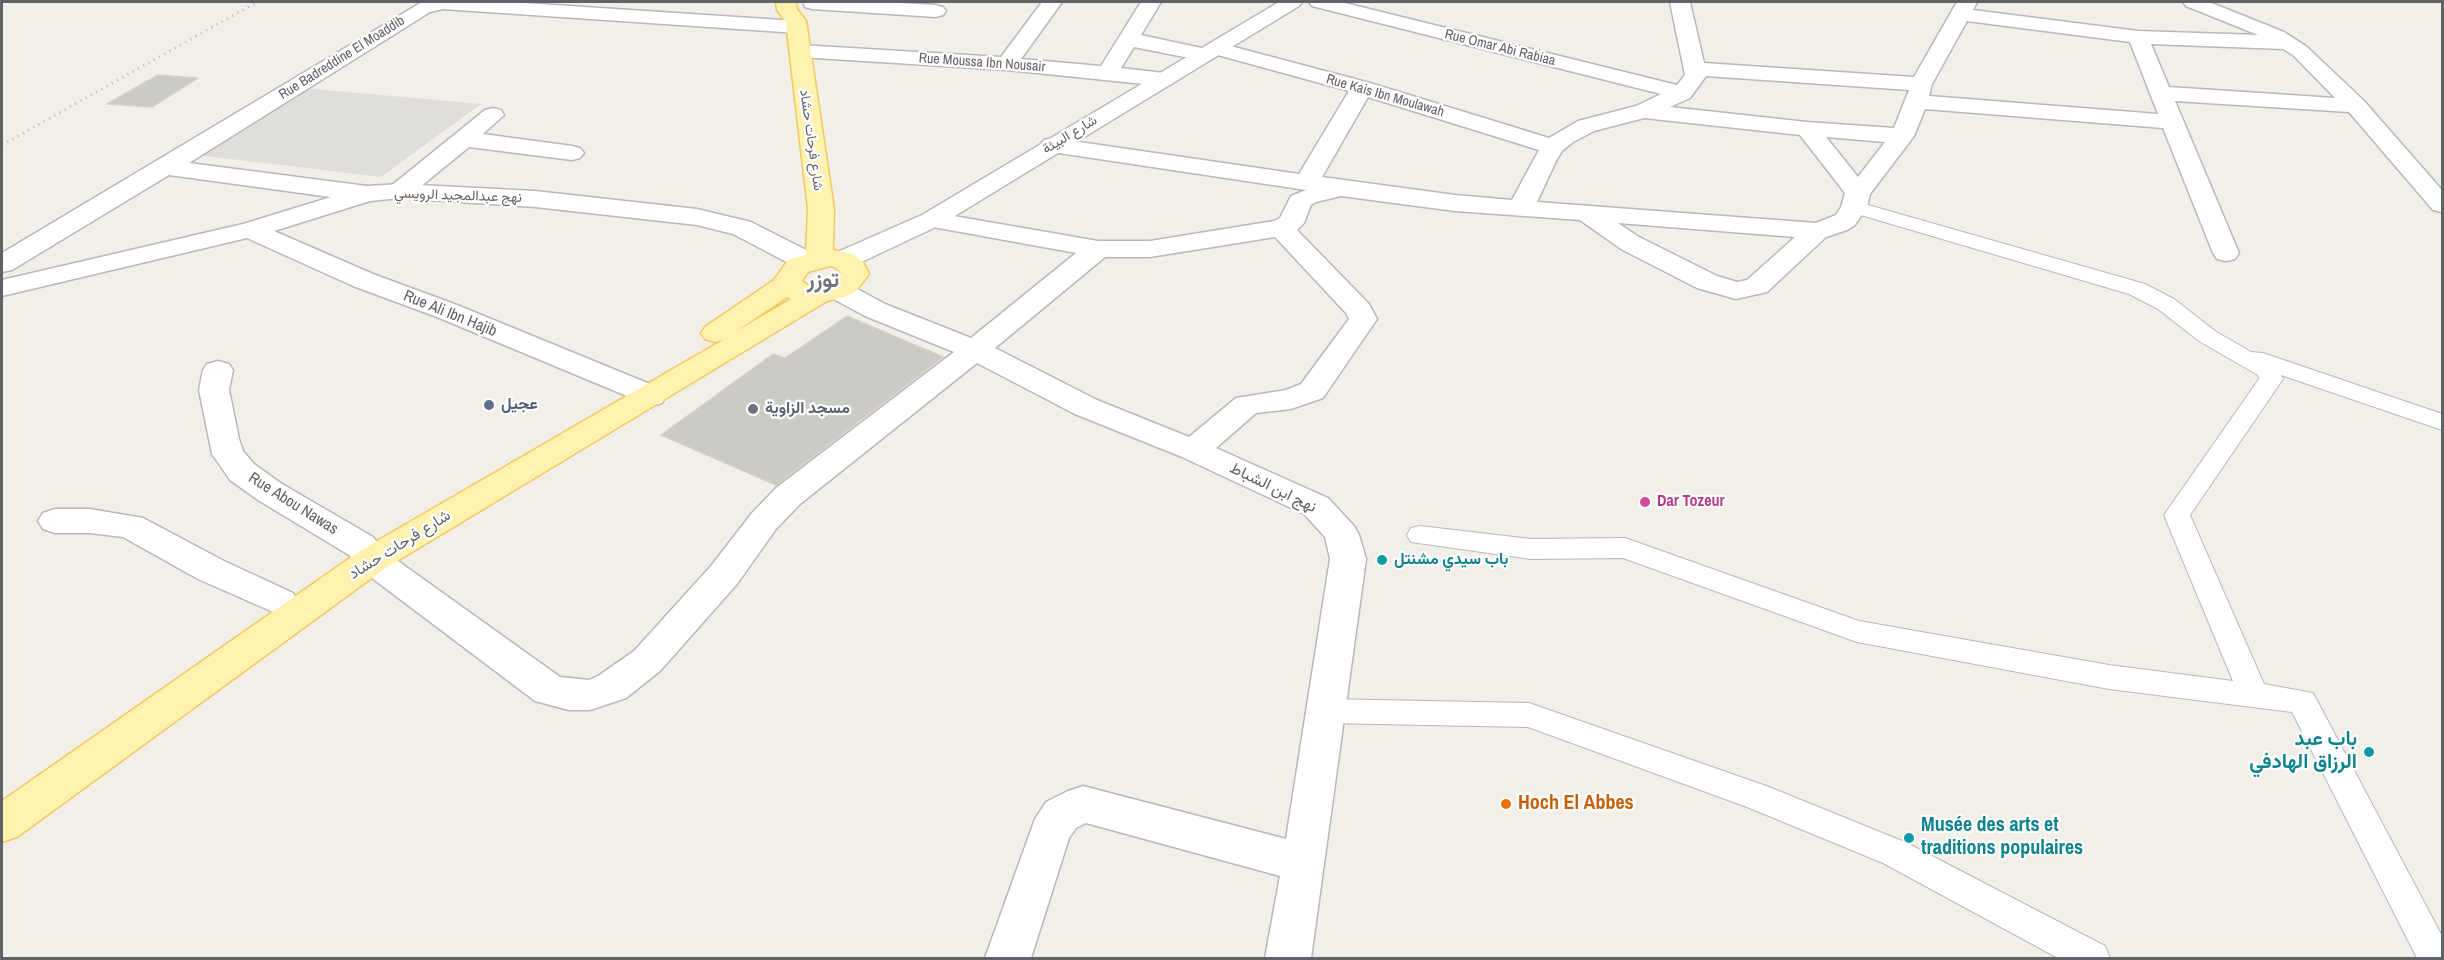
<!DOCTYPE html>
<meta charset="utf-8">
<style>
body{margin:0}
#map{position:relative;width:2444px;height:960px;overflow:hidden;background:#f1efe8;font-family:"Archivo Narrow",sans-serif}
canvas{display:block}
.frame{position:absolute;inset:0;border:3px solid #5f6368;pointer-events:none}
</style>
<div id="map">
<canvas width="2444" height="960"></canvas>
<div class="frame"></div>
</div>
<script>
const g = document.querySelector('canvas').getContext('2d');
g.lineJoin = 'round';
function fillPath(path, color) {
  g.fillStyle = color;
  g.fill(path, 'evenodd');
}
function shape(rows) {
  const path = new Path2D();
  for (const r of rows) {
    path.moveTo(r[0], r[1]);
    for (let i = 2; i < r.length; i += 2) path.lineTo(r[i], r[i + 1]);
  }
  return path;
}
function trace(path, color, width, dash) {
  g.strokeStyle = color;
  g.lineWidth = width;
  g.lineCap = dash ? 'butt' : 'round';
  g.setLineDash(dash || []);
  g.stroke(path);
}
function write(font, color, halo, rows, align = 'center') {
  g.font = font + ' "Archivo Narrow",Vazirmatn,sans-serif';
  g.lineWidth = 4.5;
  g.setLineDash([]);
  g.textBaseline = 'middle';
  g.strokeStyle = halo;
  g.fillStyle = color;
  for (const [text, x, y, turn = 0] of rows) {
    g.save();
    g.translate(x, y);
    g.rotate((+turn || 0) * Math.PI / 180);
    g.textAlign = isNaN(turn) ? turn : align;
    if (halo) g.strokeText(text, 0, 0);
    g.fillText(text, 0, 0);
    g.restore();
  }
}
const industrial = shape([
 [303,88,481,104,381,177,197,155]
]);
const building = shape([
 [158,75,198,78,152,107,107,104,158,75],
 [847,316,943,357,776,485,661,435,773,354,785,358,847,316]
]);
const pedestrian = shape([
 [1854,201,2145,284,2174,299,2215,331,2251,352,2263,353,2442,414,2442,430,2281,375,2283,379,2190,515,2264,684,2313,693,2442,936,2442,958,2417,958,2292,712,2109,689,1857,642,1623,558,1531,559,1411,542,1407,535,1411,528,1420,526,1531,539,1625,538,1859,621,2109,665,2233,681,2164,515,2259,379,2258,375,2199,341,2158,309,2129,294,1847,211,1844,207,1847,203,1854,201],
 [1327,699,1529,703,1769,787,1907,843,2105,946,2110,958,2058,958,1883,863,1747,807,1528,727,1327,723,1316,720,1312,711,1316,702,1327,699]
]);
const minor = shape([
 [422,2,509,2,797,21,804,23,807,27,804,31,797,33,443,9,430,12,189,163,367,186,376,189,380,194,376,199,367,202,169,175,12,270,2,272,2,253,422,2],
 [803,2,881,2,936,5,943,7,946,11,943,15,936,17,812,9,805,7,803,2],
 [1042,2,1062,2,1021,59,1101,66,1141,2,1161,2,1141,35,1206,49,1209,44,1216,42,1223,44,1370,83,1549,138,1578,121,1636,106,1661,94,1312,6,1309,2,1341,2,1677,85,1685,75,1670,2,1690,2,1704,63,1914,77,1957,2,1977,2,1973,10,2138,31,2258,35,2186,6,2183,2,2209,2,2284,32,2307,47,2364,101,2442,190,2442,212,2433,210,2349,112,2175,101,2239,253,2235,259,2226,261,2217,259,2213,253,2163,128,1925,109,1914,136,1870,194,1867,207,1855,225,1847,230,1826,237,1767,292,1736,299,1697,288,1621,249,1580,220,1455,211,1341,196,1316,202,1311,205,1304,223,1297,230,1369,304,1377,319,1323,398,1291,409,1256,413,1216,448,1328,498,1354,526,1359,535,1366,559,1311,958,1265,958,1280,876,1086,823,1076,828,1069,838,1031,958,985,958,1035,819,1046,802,1068,791,1083,786,1286,839,1330,559,1325,537,1304,514,1182,457,1075,414,977,363,800,504,776,529,737,584,660,671,626,698,590,710,569,710,535,701,360,569,349,555,258,500,230,480,212,454,199,390,203,370,207,364,218,361,229,364,233,370,229,390,239,439,243,451,254,464,282,484,373,537,384,551,560,677,589,680,598,676,634,651,711,566,752,513,776,488,954,352,865,316,828,296,824,290,828,284,838,282,848,284,885,304,971,338,1076,253,922,225,918,220,922,215,931,212,1098,241,1150,241,1274,221,1280,218,1291,196,1306,190,1052,152,1044,150,1040,145,1044,140,1052,138,1299,174,1349,91,1214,54,1211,59,1204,61,1134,47,1121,68,1172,74,1175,79,1172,84,1164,86,1007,70,800,57,793,55,789,51,793,47,800,45,1001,57,1042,2],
 [1967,21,2130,42,2158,114,1929,96,1932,84,1967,21],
 [2151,44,2283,49,2293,55,2335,98,2169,87,2151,44],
 [1706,76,1909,90,1894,128,1807,122,1670,107,1690,98,1706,76],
 [1368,97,1539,150,1512,200,1455,195,1322,177,1368,97],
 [1644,118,1800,135,1845,193,1841,207,1836,215,1816,223,1537,202,1556,161,1562,151,1573,142,1594,131,1644,118],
 [1826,137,1885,142,1858,177,1826,137],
 [1618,223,1795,237,1747,280,1737,282,1717,276,1639,237,1618,223],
 [1275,237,1346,313,1349,319,1301,384,1286,390,1236,398,1189,437,1097,400,995,348,1105,257,1150,257,1275,237],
 [493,108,501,110,504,115,483,134,572,146,580,148,584,153,580,158,572,160,469,147,409,196,400,198,391,196,388,191,391,186,485,110,493,108],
 [55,509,90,509,143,518,224,561,293,593,298,602,293,611,280,615,198,579,123,537,90,533,55,533,43,529,38,521,43,513,55,509]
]);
const tertiary = shape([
 [400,184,535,191,697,209,751,222,818,256,821,262,818,268,808,270,798,268,733,234,697,225,535,207,400,198,370,201,274,231,373,274,457,305,662,389,666,396,662,403,651,406,437,317,353,286,247,238,2,296,2,280,243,224,367,186,400,184]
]);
const secondary = shape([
 [1279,2,1302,2,1299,6,940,225,853,266,843,268,833,266,830,260,833,254,922,215,1279,2]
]);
const primary = shape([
 [776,2,796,2,797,9,806,21,834,209,833,250,853,254,863,262,869,274,856,291,848,296,827,301,384,569,17,837,2,842,2,801,360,551,723,340,715,342,705,339,701,333,705,327,774,280,788,260,806,255,808,209,786,22,777,10,776,2],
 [830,266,835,267,841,273,829,284,817,287,807,285,802,281,808,272,830,266],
 [787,297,791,299,735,332,787,297]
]);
const rail = shape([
 [2,145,257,2]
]);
const markers = [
 [489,405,6,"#5c6f8a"],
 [753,409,6,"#6b7280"],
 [1645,502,6,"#d1479c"],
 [1382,560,6,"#0f9aa8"],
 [2369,752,6,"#0f9aa8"],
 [1506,804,6,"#e8710a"],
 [1909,838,6,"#0f9aa8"]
];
const farStreetnames = [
 ["Rue Omar Abi Rabiaa",1500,48,14],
 ["Rue Badreddine El Moaddib",342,58,-32],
 ["Rue Moussa Ibn Nousair",982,63,4],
 ["Rue Kais Ibn Moulawah",1385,96,16],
 ["شارع البيئة",1070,135,-31],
 ["شارع فرحات حشاد",811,140,82],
 ["نهج عبدالمجيد الرويسي",458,196,2]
];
const streetNames = [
 ["Rue Ali Ibn Hajib",450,314,22],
 ["نهج ابن الشباط",1273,488,26],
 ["Rue Abou Nawas",293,504,32],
 ["شارع فرحات حشاد",400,545,-32]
];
const serviceNames = [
 ["عجيل",501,405]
];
const worshipNames = [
 ["مسجد الزاوية",765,409]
];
const hotelNames = [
 ["Dar Tozeur",1657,502]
];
const cultureNames = [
 ["باب سيدي مشنتل",1394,560]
];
const nearCulturenames = [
 ["باب عبد",2357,740],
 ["الرزاق الهادفي",2357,763],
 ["Musée des arts et",1921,826,"left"],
 ["traditions populaires",1921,849,"left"]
];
const nearFoodnames = [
 ["Hoch El Abbes",1518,804]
];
const districtNames = [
 ["توزر",823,281]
];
fillPath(industrial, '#e0deda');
fillPath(building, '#cccac5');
trace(building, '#d6d1c6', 1.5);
trace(pedestrian, '#b5b8bc', 2);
trace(minor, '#b5b8bc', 3);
trace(tertiary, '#b5b8bc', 3);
trace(secondary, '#b6babf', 3);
trace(primary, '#f2c960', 3);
fillPath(pedestrian, '#fff');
fillPath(minor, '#fff');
fillPath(tertiary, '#fff');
fillPath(secondary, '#fff');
fillPath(primary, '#fff2af');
trace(rail, '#b6b7b8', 3, [1, 5]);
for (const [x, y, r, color] of markers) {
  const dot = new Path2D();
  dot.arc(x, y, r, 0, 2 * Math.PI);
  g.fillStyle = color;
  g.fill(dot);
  trace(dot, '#fff', 2);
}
write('14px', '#5f6368', '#fff', farStreetnames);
write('16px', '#5f6368', '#fff', streetNames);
write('bold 16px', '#4e5e75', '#fff', serviceNames, 'left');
write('bold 16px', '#5b616d', '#fff', worshipNames, 'left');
write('bold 16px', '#b23c85', '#fff', hotelNames, 'left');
write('bold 16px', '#0d838f', '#fff', cultureNames, 'left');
write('bold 20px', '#0d838f', '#fff', nearCulturenames, 'right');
write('bold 20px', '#c56008', '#fff', nearFoodnames, 'left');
write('bold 22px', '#70757a', '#fff', districtNames);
</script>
